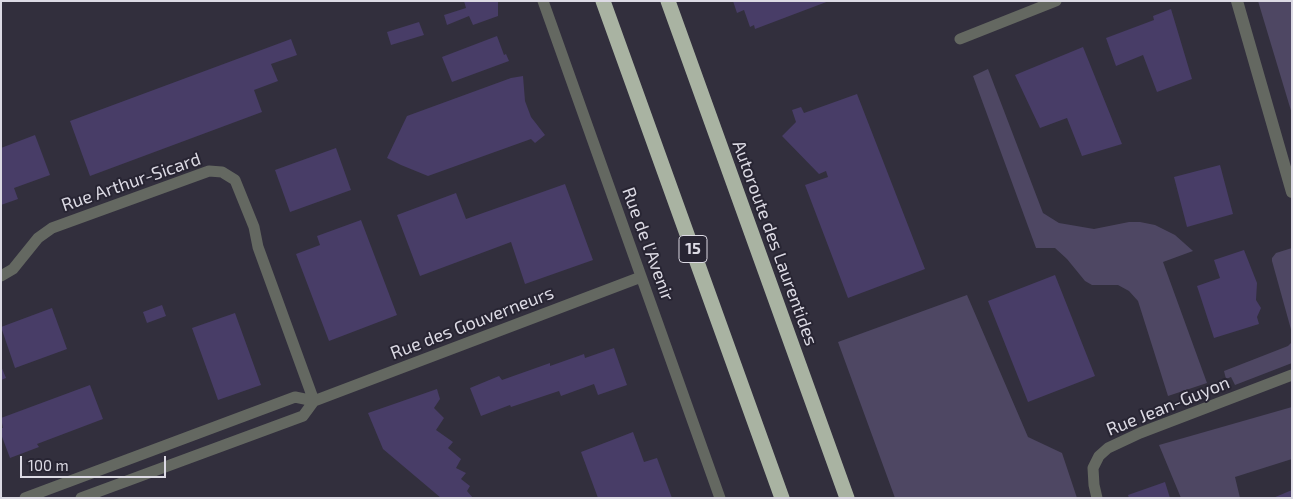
<!DOCTYPE html>
<style>
body{margin:0}
#map{position:relative;width:1293px;height:499px;overflow:hidden;background:#322f3d;font-family:"Exo 2",sans-serif}
canvas{display:block}
.frame{position:absolute;inset:0;border:2px solid #dcdae4;pointer-events:none}
.scale{position:absolute;left:20px;top:456px;width:146px;height:22px;box-sizing:border-box;border:2px solid #dcdae4;border-top:0;padding-left:6px;font-size:15px;line-height:18px;white-space:nowrap;color:#dcdae4;-webkit-text-stroke:4px #282533;paint-order:stroke}
</style>
<div id="map">
<canvas width="1293" height="499"></canvas>
<div class="frame"></div>
<div class="scale">100 m</div>
</div>
<script>
const g = document.querySelector('canvas').getContext('2d');
g.lineJoin = 'round';
function fillPath(path, color) {
  g.fillStyle = color;
  g.fill(path, 'evenodd');
}
function shape(rows) {
  const path = new Path2D();
  for (const r of rows) {
    path.moveTo(r[0], r[1]);
    for (let i = 2; i < r.length; i += 2) path.lineTo(r[i], r[i + 1]);
  }
  return path;
}
function trace(path, color, width, dash) {
  g.strokeStyle = color;
  g.lineWidth = width;
  g.lineCap = dash ? 'butt' : 'round';
  g.setLineDash(dash || []);
  g.stroke(path);
}
function write(font, color, halo, rows, align = 'center') {
  g.font = font + ' "Exo 2",sans-serif';
  g.lineWidth = 4;
  g.setLineDash([]);
  g.textBaseline = 'middle';
  g.strokeStyle = halo;
  g.fillStyle = color;
  for (const [text, x, y, turn = 0] of rows) {
    g.save();
    g.translate(x, y);
    g.rotate((+turn || 0) * Math.PI / 180);
    g.textAlign = isNaN(turn) ? turn : align;
    if (halo) g.strokeText(text, 0, 0);
    g.fillText(text, 0, 0);
    g.restore();
  }
}
const green = shape([
 [1258,1,1292,1,1292,114],
 [988,69,1043,213,1059,223,1094,229,1129,222,1140,222,1155,225,1175,235,1193,251,1163,262,1207,383,1168,396,1138,301,1129,291,1118,285,1092,285,1085,281,1067,259,1055,248,1036,248,973,76],
 [1292,248,1292,333,1272,261,1272,258,1276,253],
 [967,295,1028,437,1062,453,1077,498,895,498,838,342],
 [1292,342,1292,363,1235,385,1231,377,1226,379,1224,371,1288,346],
 [1292,407,1292,459,1235,477,1240,498,1181,498,1159,445]
]);
const building = shape([
 [464,1,498,1,498,16,473,25,469,16,447,25,444,15,466,8],
 [733,1,829,1,755,29,754,25,750,27,744,10,737,13],
 [1171,9,1192,79,1157,92,1143,55,1116,66,1106,38,1154,20,1153,16],
 [419,22,424,35,391,45,387,32],
 [497,36,504,55,506,54,509,61,452,82,442,57],
 [291,39,297,55,271,64,278,81,254,90,262,112,90,176,70,121],
 [1083,47,1122,144,1082,156,1067,118,1040,128,1015,75],
 [523,76,525,101,531,117,545,135,535,143,531,139,428,176,401,165,387,158,407,116,511,78],
 [857,94,925,269,848,298,805,185,828,177,826,171,819,174,782,136,796,122,792,110,801,107,804,113],
 [35,135,50,175,14,188,18,199,1,205,1,148],
 [336,148,351,190,290,212,275,170],
 [1220,165,1233,214,1187,227,1174,177],
 [565,184,593,260,525,284,511,242,420,276,397,215,456,193,466,219],
 [361,220,397,315,329,341,296,254,320,245,317,236],
 [1244,250,1257,283,1256,300,1261,308,1257,317,1259,324,1214,338,1197,286,1220,278,1214,260],
 [1055,275,1095,376,1028,402,988,301],
 [162,305,166,316,147,323,143,312],
 [52,308,67,349,15,368,1,327],
 [235,313,261,385,218,400,192,328],
 [614,348,627,385,598,395,594,384,561,396,559,391,511,407,510,405,481,416,470,388,499,376,502,380,550,363,550,366,584,354,585,358],
 [1,366,6,378,1,380],
 [90,385,103,419,37,444,39,447,10,458,1,434,1,428,3,428,1,418],
 [437,389,440,399,434,408,444,418,436,430,453,442,448,448,461,459,456,468,466,473,461,479,470,486,467,491,473,498,441,498,383,449,368,413],
 [633,432,644,462,657,458,672,498,598,498,581,452],
 [1165,482,1170,498,1129,498,1128,495],
 [1292,490,1292,498,1273,498]
]);
const minor = shape([
 [543,1,720,498],
 [960,39,1056,1],
 [1,276,13,269,38,238,52,228,209,171,222,172,235,180,254,227,258,247,314,401],
 [25,498,295,397,314,401,641,277],
 [81,498,303,416,314,401],
 [1097,498,1094,485,1093,468,1099,456,1108,448,1140,433,1292,375]
]);
const tertiary = shape([
 [1237,1,1292,192]
]);
const motorway = shape([
 [603,1,782,498],
 [668,1,847,498]
]);
const shields = [
 [693,249,28]
];
const shieldNames = [
 ["15",693,249]
];
const streetNames = [
 ["Rue Arthur-Sicard",131,182,-19],
 ["Autoroute des Laurentides",775,243,70],
 ["Rue de l'Avenir",648,244,70],
 ["Rue des Gouverneurs",472,323,-21],
 ["Rue Jean-Guyon",1168,406,-22]
];
fillPath(green, '#4e4763');
fillPath(building, '#483d67');
trace(minor, '#646861', 11);
trace(tertiary, '#646861', 12);
trace(motorway, '#a9b3a2', 15);
for (const [x, y, w] of shields) {
  const box = new Path2D();
  box.roundRect(x - w / 2, y - 13.5, w, 27, 4);
  g.fillStyle = '#282533';
  g.fill(box);
  trace(box, '#dcdae4', 1);
}
write('bold 16px', '#dcdae4', null, shieldNames);
write('18px', '#dcdae4', '#282533', streetNames);
</script>
